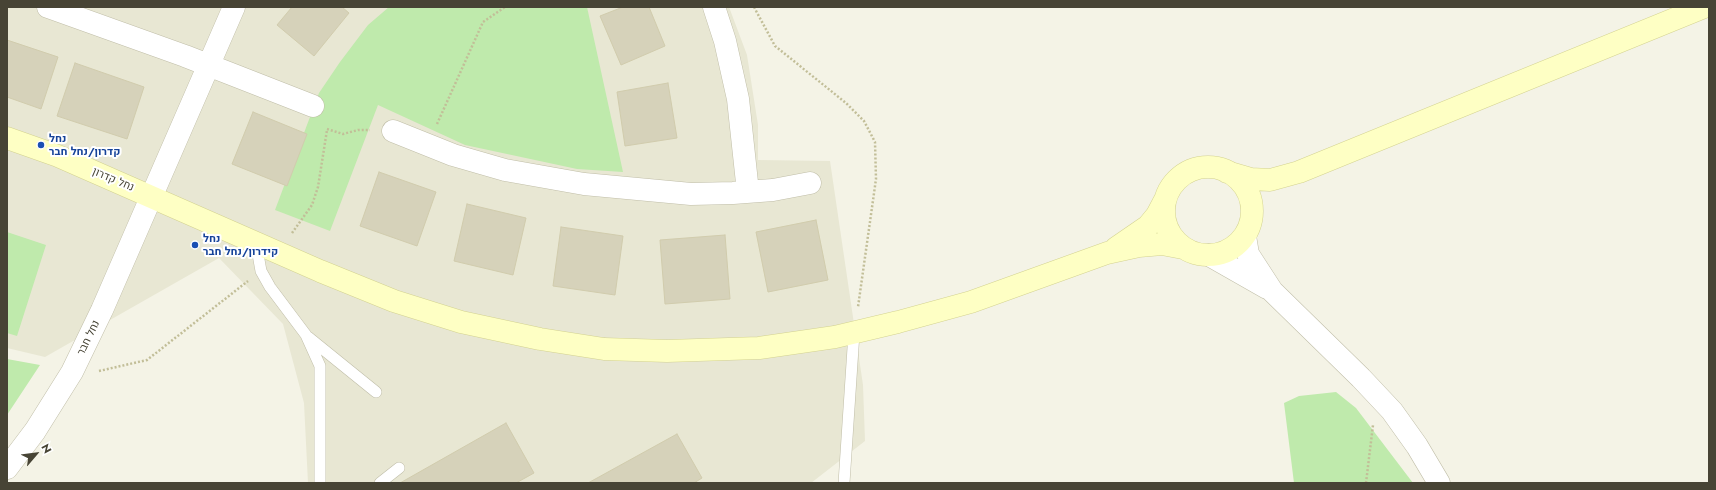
<!DOCTYPE html>
<meta charset="utf-8">
<style>
body{margin:0}
#map{position:relative;width:1716px;height:490px;overflow:hidden;background:#f4f3e6;font-family:Jost,sans-serif}
canvas{display:block}
.frame{position:absolute;inset:0;border:8px solid #474435;pointer-events:none}
.north{position:absolute;left:16px;top:434px;width:40px;height:40px;-webkit-text-stroke:3px #fff;paint-order:stroke;rotate:62deg;font-size:11px;font-weight:700;line-height:16px;text-align:center;color:#474435}
.north::after{content:'';display:block;margin:auto;width:14px;height:18px;background:#474435;clip-path:polygon(50% 0,100% 100%,50% 72%,0 100%)}
</style>
<div id="map">
<canvas width="1716" height="490"></canvas>
<div class="frame"></div>
<div class="north">N</div>
</div>
<script>
const g = document.querySelector('canvas').getContext('2d');
g.lineJoin = 'round';
function fillPath(path, color) {
  g.fillStyle = color;
  g.fill(path, 'evenodd');
}
function shape(rows) {
  const path = new Path2D();
  for (const r of rows) {
    if (r.length === 3) {
      path.moveTo(r[0] + r[2], r[1]);
      path.arc(r[0], r[1], r[2], 0, 2 * Math.PI);
      continue;
    }
    path.moveTo(r[0], r[1]);
    for (let i = 2; i < r.length; i += 2) path.lineTo(r[i], r[i + 1]);
  }
  return path;
}
function trace(path, color, width, dash) {
  g.strokeStyle = color;
  g.lineWidth = width;
  g.lineCap = dash ? 'butt' : 'round';
  g.setLineDash(dash || []);
  g.stroke(path);
}
function write(font, color, halo, rows, align = 'center') {
  g.font = font + ' Jost,Heebo,sans-serif';
  g.lineWidth = 4;
  g.setLineDash([]);
  g.textBaseline = 'middle';
  g.strokeStyle = halo;
  g.fillStyle = color;
  for (const [text, x, y, turn = 0] of rows) {
    g.save();
    g.translate(x, y);
    g.rotate((+turn || 0) * Math.PI / 180);
    g.textAlign = isNaN(turn) ? turn : align;
    if (halo) g.strokeText(text, 0, 0);
    g.fillText(text, 0, 0);
    g.restore();
  }
}
const residential = shape([
 [7,7,729,7,747,55,758,125,758,160,830,161,863,385,865,441,811,483,308,483,304,403,283,324,219,258,45,357,7,348]
]);
const green = shape([
 [389,7,587,7,623,172,577,169,465,145,378,105,330,231,275,210,319,93,340,62,368,25],
 [7,232,46,245,17,336,7,333],
 [7,359,40,365,7,415],
 [1336,392,1356,408,1413,483,1294,483,1284,403,1299,396]
]);
const building = shape([
 [292,7,342,7,349,13,314,56,277,25,292,7],
 [623,7,649,7,665,46,621,65,600,16,623,7],
 [7,40,58,57,41,109,7,97,7,40],
 [75,63,144,87,127,139,57,116,75,63],
 [668,83,677,138,625,146,617,92,668,83],
 [253,112,307,134,287,186,232,164,253,112],
 [379,172,436,192,417,246,360,226,379,172],
 [467,204,526,218,513,275,454,261,467,204],
 [816,220,828,280,768,292,756,232,816,220],
 [561,227,623,236,615,295,553,286,561,227],
 [725,235,730,299,665,304,660,240,725,235],
 [506,423,534,473,516,483,400,483,506,423],
 [677,434,702,478,694,483,588,483,677,434]
]);
const path = shape([
 [754,7,775,46,846,103,864,121,875,142,876,179,858,307],
 [437,124,483,22,505,7],
 [327,129,343,134,358,130,370,130],
 [292,233,312,205,318,187,327,130],
 [99,371,147,360,248,281],
 [1366,483,1373,425]
]);
const lane = shape([
 [256,243,261,271,270,287,306,335,320,366,320,483],
 [308,337,376,392],
 [380,483,399,468],
 [844,483,854,333]
]);
const street = shape([
 [48,7,185,56,313,106],
 [714,7,725,41,738,99,748,192],
 [393,131,453,155,505,170,584,184,691,194,733,193,773,190,810,183],
 [1245,236,1248,254,1272,291,1361,378,1392,411,1417,446,1439,483],
 [1209,255,1267,288],
 [7,468,35,431,72,372,102,310,234,7]
]);
const secondary = shape([
 [7,138,58,156,320,271,394,301,461,322,540,339,604,349,667,351,759,348,835,337,898,322,971,302,1107,253,1139,246,1162,244,1183,248],
 [1208,211,44],
 [1227,172,1251,179,1270,180,1299,172,1704,7],
 [1116,248,1148,226,1157,215,1166,198]
]);
const markers = [
 [41,145,4,"#1a4fb4"],
 [195,245,4,"#1a4fb4"]
];
const transitNames = [
 ["נחל",49,139],
 ["קדרון/נחל חבר",49,152],
 ["נחל",203,239],
 ["קידרון/נחל חבר",203,252]
];
const streetNames = [
 ["נחל קדרון",113,180,23],
 ["נחל חבר",89,338,-64]
];
fillPath(residential, '#e8e7d3');
fillPath(green, '#bfeaac');
fillPath(building, '#d6d2ba');
trace(building, '#d1ccad', 1);
trace(lane, '#c0bea8', 12);
trace(street, '#c0bea8', 23);
trace(secondary, '#d3d291', 23);
trace(path, '#c2be98', 2.5, [2, 2]);
trace(lane, '#fff', 11);
trace(street, '#fff', 22);
trace(secondary, '#feffc4', 22);
for (const [x, y, r, color] of markers) {
  const dot = new Path2D();
  dot.arc(x, y, r, 0, 2 * Math.PI);
  g.fillStyle = color;
  g.fill(dot);
  trace(dot, '#fff', 1.5);
}
write('bold 11px', '#164399', '#fff', transitNames, 'left');
write('11px', '#474435', '#fff', streetNames);
</script>
